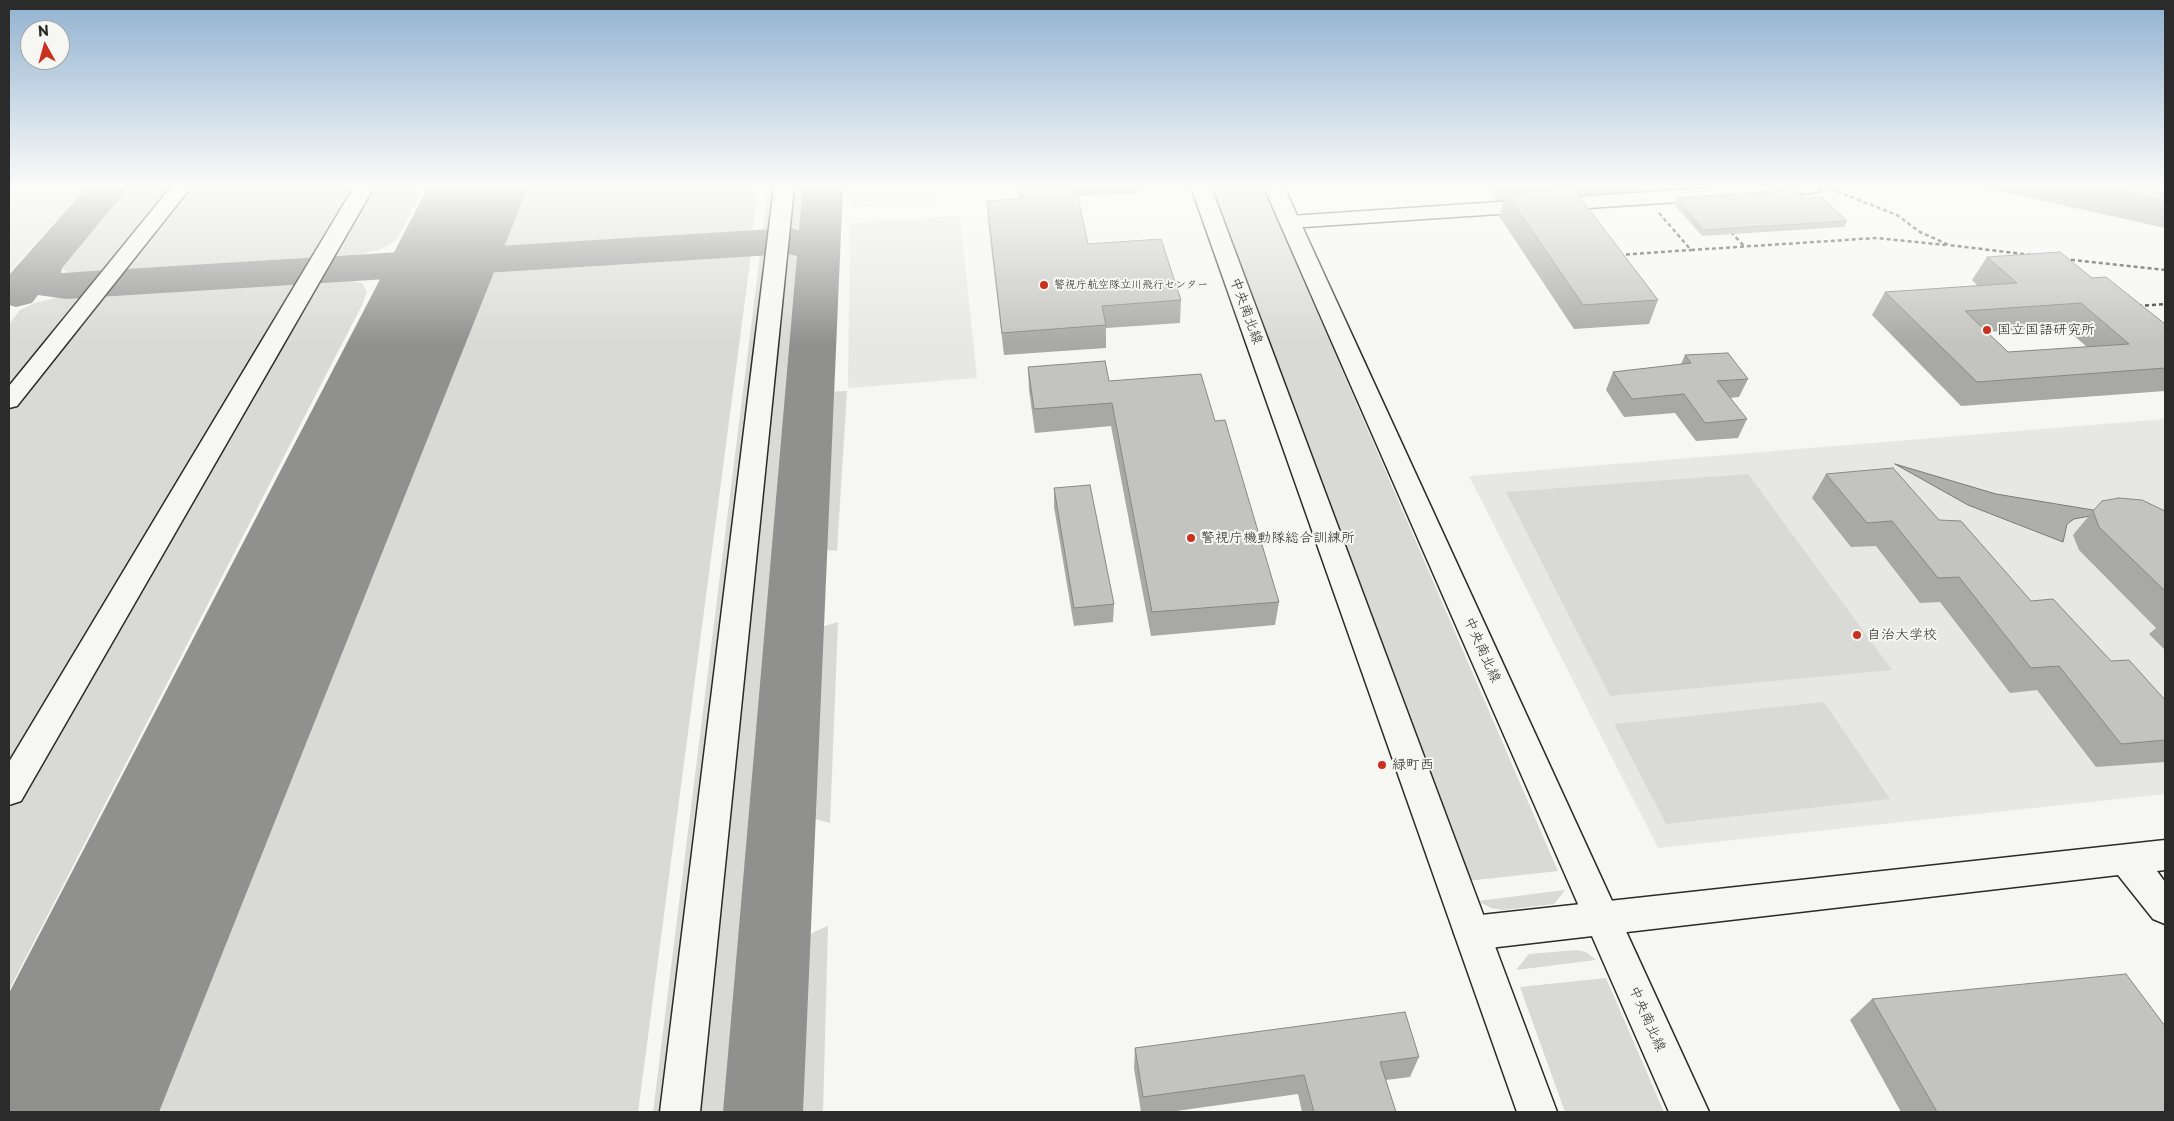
<!DOCTYPE html>
<meta charset="utf-8">
<style>
body{margin:0}
#map{position:relative;width:2174px;height:1121px;overflow:hidden;background:#f6f6f2;font-family:"Playpen Sans",sans-serif}
canvas{display:block}
.frame{position:absolute;inset:0;border:10px solid #2b2b2b;pointer-events:none}
.north{position:absolute;left:20px;top:20px;width:50px;height:50px;box-sizing:border-box;background:#f6f6f2;border:1px solid #a5a5a2;border-radius:50%;rotate:353deg;font-size:14px;font-weight:700;line-height:20px;text-align:center;color:#2b2b2b}
.north::after{content:'';display:block;margin:auto;width:18px;height:22px;background:#c8321e;clip-path:polygon(50% 0,100% 100%,50% 72%,0 100%)}
</style>
<div id="map">
<canvas width="2174" height="1121"></canvas>
<div class="frame"></div>
<div class="north">N</div>
</div>
<script>
const g = document.querySelector('canvas').getContext('2d');
g.lineJoin = 'round';
function fillPath(path, color) {
  g.fillStyle = color;
  g.fill(path, 'evenodd');
}
function shape(rows) {
  const path = new Path2D();
  for (const r of rows) {
    path.moveTo(r[0], r[1]);
    for (let i = 2; i < r.length; i += 2) path.lineTo(r[i], r[i + 1]);
  }
  return path;
}
function trace(path, color, width, dash) {
  g.strokeStyle = color;
  g.lineWidth = width;
  g.lineCap = dash ? 'butt' : 'round';
  g.setLineDash(dash || []);
  g.stroke(path);
}
function write(font, color, halo, rows, align = 'center') {
  g.font = font + ' "Playpen Sans","Klee One",sans-serif';
  g.lineWidth = 4;
  g.setLineDash([]);
  g.textBaseline = 'middle';
  g.strokeStyle = halo;
  g.fillStyle = color;
  for (const [text, x, y, turn = 0] of rows) {
    g.save();
    g.translate(x, y);
    g.rotate((+turn || 0) * Math.PI / 180);
    g.textAlign = isNaN(turn) ? turn : align;
    if (halo) g.strokeText(text, 0, 0);
    g.fillText(text, 0, 0);
    g.restore();
  }
}
const built = shape([
 [9,187,86,187,9,273],
 [852,187,933,187,934,202,852,208],
 [960,216,977,378,848,388,850,223],
 [2165,419,2165,794,1658,848,1469,476]
]);
const green = shape([
 [125,187,424,187,397,239,382,249,362,254,82,273,68,272,61,268,65,258],
 [524,187,759,187,752,235,529,249,506,247,503,240],
 [768,187,780,187,775,234,762,235],
 [788,187,808,187,805,221,802,227,795,231,783,234],
 [1209,187,1263,187,1558,871,1467,881],
 [773,246,674,1112,653,1112,761,247],
 [779,246,797,247,803,255,735,1112,688,1112],
 [752,247,638,1112,152,1112,488,275,495,268,517,263],
 [346,280,362,283,367,292,362,305,9,990,9,324,20,310,35,303,55,298],
 [847,391,837,551,827,550,811,543,823,392],
 [1748,474,1892,670,1610,696,1506,492],
 [838,622,830,823,815,819,798,801,807,640,821,627],
 [1824,702,1890,799,1666,824,1614,724],
 [1565,890,1554,904,1503,910,1491,908,1478,901],
 [828,926,823,1112,780,1112,787,960,798,944,814,932],
 [1577,950,1586,952,1596,960,1516,970,1529,954],
 [1606,978,1664,1112,1565,1112,1520,987]
]);
const water = shape([
 [1895,464,1996,494,2099,511,2095,515,2074,519,2067,524,2063,542,1968,505,1895,464]
]);
const taxiway = shape([
 [87,187,129,187,62,268,61,273,789,228,799,230,803,187,843,187,803,1112,723,1112,797,256,789,254,66,299,38,295,32,303,16,307,9,305,9,275,87,187]
]);
const runway = shape([
 [428,187,528,187,159,1112,9,1112,9,993,428,187]
]);
const path = shape([
 [1831,189,1897,215,1920,232,1949,245,2031,255],
 [1659,213,1691,250,1876,238,1946,245],
 [1731,232,1744,246],
 [1619,255,1691,250],
 [2064,259,2165,270],
 [2138,306,2165,304]
]);
const minor = shape([
 [171,187,191,187,17,406,9,408,9,386,171,187],
 [354,187,374,187,21,801,9,805,9,762,354,187],
 [774,187,794,187,700,1112,660,1112,774,187],
 [1722,187,1822,187,1819,191,1812,193,1290,228,1283,226,1280,222,1283,218,1290,216,1722,187],
 [2165,840,2165,870,2157,871,2165,882,2165,924,2153,919,2118,875,1472,950,1459,945,1454,933,1459,921,1472,916,2165,840]
]);
const major = shape([
 [1191,187,1211,187,1557,1112,1517,1112,1191,187],
 [1264,187,1284,187,1709,1112,1669,1112,1264,187]
]);
const wall = shape([
 [1018,187,1141,187,1141,193,1078,196,1088,244,1181,300,1180,323,1106,328,1106,348,1004,355,988,222,987,201,1020,199],
 [1488,187,1710,187,1660,189,1578,195,1658,300,1649,324,1574,329,1499,216,1504,200,1497,200],
 [1981,187,2165,187,2165,228],
 [1676,198,1803,198,1847,221,1844,227,1702,236,1674,204],
 [1987,257,2092,278,2165,324,2165,391,1961,406,1872,315,1885,292,1978,286,1972,280],
 [2064,327,2087,347,2008,352,1987,332],
 [1685,355,1748,379,1739,397,1730,398,1747,419,1738,438,1696,441,1675,413,1624,417,1606,390,1613,372,1681,364],
 [1028,367,1109,381,1215,421,1279,602,1275,625,1151,636,1111,426,1035,433,1029,390],
 [1826,474,1939,520,2031,601,2111,661,2165,700,2165,762,2096,767,2037,690,2010,693,1940,602,1920,603,1876,546,1851,547,1812,498],
 [1054,488,1114,604,1113,622,1074,626,1054,507],
 [2093,511,2165,511,2165,650,2149,634,2156,628,2079,550,2073,535],
 [1872,999,2165,1112,1901,1112,1850,1020],
 [1135,1048,1419,1057,1410,1077,1386,1080,1396,1112,1302,1112,1298,1094,1169,1112,1141,1112,1134,1068]
]);
const building = shape([
 [1020,187,1076,187,1088,244,1161,239,1181,300,1102,306,1106,325,1002,333,987,201,1022,198,1020,187],
 [2099,187,2165,187,2165,201,2099,187],
 [1573,188,1658,300,1583,305,1506,193,1573,188],
 [1795,190,1803,198,1822,197,1847,221,1704,230,1676,198,1795,190],
 [2060,252,2092,278,2106,277,2165,324,2165,368,1977,382,1885,292,2017,283,1987,257,2060,252],
 [2081,303,2129,344,2008,352,1965,311,2081,303],
 [1728,353,1748,379,1717,381,1747,419,1705,423,1684,394,1632,399,1613,372,1691,363,1685,355,1728,353],
 [1105,361,1109,381,1201,374,1215,421,1225,420,1279,602,1152,612,1112,403,1034,409,1028,367,1105,361],
 [1893,468,1939,520,1961,521,2031,601,2053,599,2111,661,2129,660,2165,700,2165,740,2121,744,2059,666,2031,668,1959,577,1938,578,1892,521,1867,523,1826,474,1893,468],
 [1090,485,1114,604,1074,608,1054,488,1090,485],
 [2119,498,2142,500,2165,511,2165,591,2099,527,2093,511,2102,501,2119,498],
 [2126,974,2165,1026,2165,1112,1937,1112,1872,999,2126,974],
 [1405,1012,1419,1057,1380,1062,1396,1112,1314,1112,1304,1075,1143,1097,1135,1048,1405,1012]
]);
const markers = [
 [1044,285,5,"#c8321e"],
 [1987,330,5,"#c8321e"],
 [1191,538,5,"#c8321e"],
 [1857,635,5,"#c8321e"],
 [1382,765,5,"#c8321e"]
];
const farPoinames = [
 ["警視庁航空隊立川飛行センター",1054,285]
];
const streetNames = [
 ["中央南北線",1246,311,70],
 ["中央南北線",1482,650,66],
 ["中央南北線",1647,1019,66]
];
const poiNames = [
 ["国立国語研究所",1997,330],
 ["警視庁機動隊総合訓練所",1201,538],
 ["自治大学校",1867,635],
 ["緑町西",1392,765]
];
fillPath(built, '#e7e7e3');
fillPath(green, '#d9d9d5');
fillPath(water, '#aeaeab');
trace(water, '#7a7a78', 1);
fillPath(taxiway, '#90908e');
fillPath(runway, '#90908e');
trace(minor, '#2b2b2b', 3);
trace(major, '#2b2b2b', 3);
trace(path, '#2b2b2b', 2.5, [4, 3]);
fillPath(minor, '#f6f6f2');
fillPath(major, '#f6f6f2');
fillPath(wall, '#a8a8a5');
fillPath(building, '#c3c3c0');
trace(building, '#888886', 1);
const sky = g.createLinearGradient(0, 0, 0, 344);
sky.addColorStop(0, '#91b2d0');
sky.addColorStop(0.54, '#fbfbf9');
sky.addColorStop(1, '#fbfbf900');
g.fillStyle = sky;
g.fillRect(0, 0, 2174, 344);
for (const [x, y, r, color] of markers) {
  const dot = new Path2D();
  dot.arc(x, y, r, 0, 2 * Math.PI);
  g.fillStyle = color;
  g.fill(dot);
  trace(dot, '#f6f6f2', 2);
}
write('11px', '#2b2b2b', '#f6f6f2', farPoinames, 'left');
write('14px', '#2b2b2b', '#f6f6f2', streetNames);
write('14px', '#2b2b2b', '#f6f6f2', poiNames, 'left');
</script>
